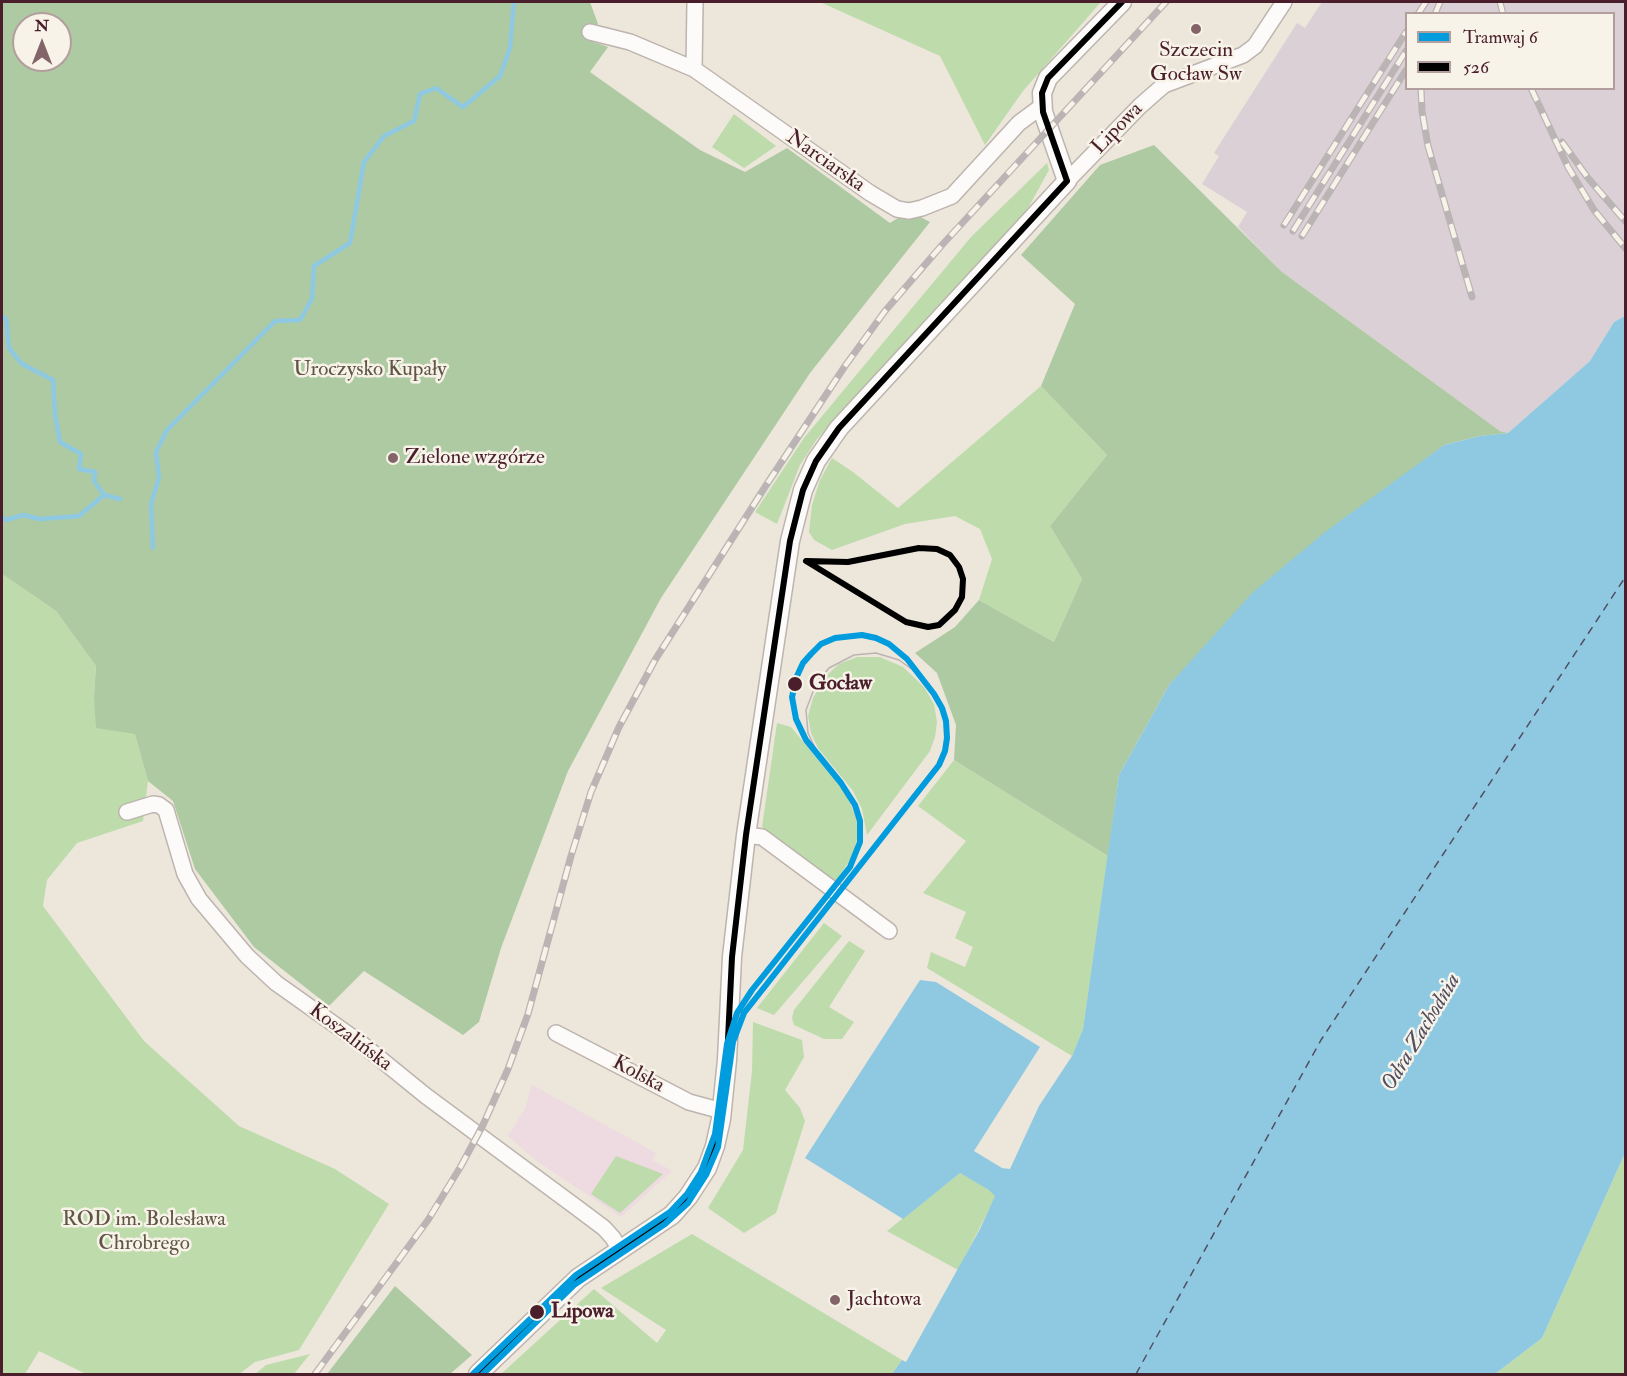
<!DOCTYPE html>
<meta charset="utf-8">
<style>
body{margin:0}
#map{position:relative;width:1627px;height:1376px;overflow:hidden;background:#ede6db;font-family:"IM FELL Double Pica",serif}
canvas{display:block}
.frame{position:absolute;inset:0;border:3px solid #4a1f2b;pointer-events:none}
.legend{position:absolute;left:1405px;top:12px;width:210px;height:78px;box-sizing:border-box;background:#f7f3e8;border:2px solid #b29e9c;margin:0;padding:8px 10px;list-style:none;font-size:18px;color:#4a1f2b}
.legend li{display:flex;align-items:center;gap:12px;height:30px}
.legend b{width:30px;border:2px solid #b29e9c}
.north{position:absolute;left:12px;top:12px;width:60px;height:60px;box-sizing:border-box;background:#f7f3e8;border:2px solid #b29e9c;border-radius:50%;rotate:0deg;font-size:16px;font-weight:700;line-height:24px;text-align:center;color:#4a1f2b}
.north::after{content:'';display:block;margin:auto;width:21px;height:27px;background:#836569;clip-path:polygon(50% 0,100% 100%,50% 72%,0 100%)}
</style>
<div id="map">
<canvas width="1627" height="1376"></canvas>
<div class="frame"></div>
<ul class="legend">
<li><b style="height:8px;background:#009cdd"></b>Tramwaj 6</li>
<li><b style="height:8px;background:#000"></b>526</li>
</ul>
<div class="north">N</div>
</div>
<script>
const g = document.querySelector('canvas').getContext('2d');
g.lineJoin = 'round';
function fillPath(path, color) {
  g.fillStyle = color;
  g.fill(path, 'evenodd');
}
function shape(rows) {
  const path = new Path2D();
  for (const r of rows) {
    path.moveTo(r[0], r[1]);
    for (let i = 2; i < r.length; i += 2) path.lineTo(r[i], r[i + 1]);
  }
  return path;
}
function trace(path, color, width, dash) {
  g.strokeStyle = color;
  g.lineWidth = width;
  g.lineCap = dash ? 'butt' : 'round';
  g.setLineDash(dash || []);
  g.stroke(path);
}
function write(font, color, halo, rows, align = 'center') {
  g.font = font + ' "IM FELL Double Pica",serif';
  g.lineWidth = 5;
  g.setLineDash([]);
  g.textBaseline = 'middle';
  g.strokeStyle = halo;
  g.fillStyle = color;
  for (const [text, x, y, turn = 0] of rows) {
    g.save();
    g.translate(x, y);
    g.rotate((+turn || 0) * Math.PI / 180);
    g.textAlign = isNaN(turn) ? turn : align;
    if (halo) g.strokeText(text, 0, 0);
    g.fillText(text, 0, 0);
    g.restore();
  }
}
const built = shape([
 [532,1085,656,1153,652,1160,672,1171,621,1217,538,1162,508,1136,525,1109]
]);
const industrial = shape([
 [1322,2,1625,2,1625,316,1614,322,1590,361,1508,433,1500,431,1282,272,1238,227,1247,212,1202,184,1219,156,1214,153,1297,23,1305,28],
 [1406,14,1614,14,1614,88,1406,88]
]);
const green = shape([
 [820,2,1101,2,1023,91,985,145,940,56],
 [734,114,776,146,744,168,712,147],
 [1047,163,1049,170,1027,210,817,439,800,465,777,524,755,512,804,438,862,368,971,237],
 [1041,386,1107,455,1050,526,1082,579,1054,642,979,600,992,559,980,529,955,516,905,524,832,550,814,540,809,532,812,505,820,480,832,458,853,472,898,508],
 [2,574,56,611,96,666,94,697,135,733,148,781,143,821,77,843,47,880,43,906,144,1041,239,1126,335,1169,389,1204,299,1350,255,1362,239,1374,86,1374,39,1351,25,1374,2,1374],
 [857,657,880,657,903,667,924,687,934,704,937,722,935,737,930,751,867,835,862,809,853,791,818,748,811,733,808,716,813,698,825,677,839,664],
 [777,723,791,727,846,794,858,822,857,839,853,855,835,883,762,827],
 [954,760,1108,856,1083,1029,1072,1056,927,968,931,952,965,967,973,947,955,938,966,912,923,893,966,841,918,806],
 [824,923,842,936,774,1015,757,1008],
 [849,941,865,951,829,1007,854,1022,842,1039,824,1039,794,1025,792,1018,794,1010],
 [753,1022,802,1040,804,1057,785,1090,800,1108,805,1121,776,1213,744,1233,708,1208,743,1150,752,1071],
 [1625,1153,1625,1374,1495,1374,1542,1338],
 [616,1156,663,1174,620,1213,591,1194],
 [960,1173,990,1190,996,1196,958,1270,887,1231],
 [692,1234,902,1360,892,1374,501,1374,594,1289,657,1343,666,1330,601,1288],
 [310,1354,294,1374,255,1374,266,1365]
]);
const forest = shape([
 [2,2,590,2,598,24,583,38,608,47,590,72,700,150,745,172,787,148,890,223,909,211,930,222,810,373,661,598,568,771,501,948,479,1022,463,1035,364,971,329,1006,254,947,195,869,173,801,148,781,135,734,96,728,94,697,96,666,56,611,2,574],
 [24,24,60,24,60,60,24,60],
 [1154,145,1282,272,1500,431,1508,433,1480,436,1444,445,1169,685,1119,775,1108,856,954,760,956,725,937,673,915,653,955,627,979,600,1054,642,1082,579,1050,526,1107,455,1041,386,1075,304,1021,255,1100,165],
 [395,1286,472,1355,450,1374,327,1374]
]);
const water = shape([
 [1625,316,1625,1153,1542,1338,1495,1374,892,1374,902,1360,906,1362,980,1229,995,1196,989,1190,960,1173,903,1219,805,1158,920,980,936,982,1040,1047,974,1151,1002,1168,1010,1169,1039,1106,1072,1056,1083,1029,1119,775,1169,685,1253,592,1325,532,1444,445,1480,436,1508,433,1590,361,1614,322]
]);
const stream = shape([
 [2,316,6,319,9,348,22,364,53,380,55,414,60,442,81,454,79,469,95,472,94,481,104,495,120,499],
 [2,517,6,520,23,515,40,519,79,516,104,495],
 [153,548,151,504,159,478,156,452,167,430,275,321,300,320,312,299,314,266,350,243,364,162,384,136,414,121,420,94,436,88,463,107,500,76,510,48,514,2]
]);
const ferry = shape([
 [1136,1374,1321,1040,1626,576]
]);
const minor = shape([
 [590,32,630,42,694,69,870,193,897,209,909,211,922,208,952,196,1019,123,1042,106],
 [694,69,695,2],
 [1067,181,1140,106,1164,85,1243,55,1255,46,1284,2],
 [127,812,153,804,159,805,166,810,185,874,199,899,247,956,276,983,362,1044,426,1096,576,1207,604,1228,613,1238,620,1250],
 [746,835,762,837,889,931],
 [556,1033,689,1102,722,1111]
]);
const tertiary = shape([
 [478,1374,578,1278,672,1215,688,1197,707,1168,715,1146,721,1119,727,1060,732,957,746,835,790,541,803,490,816,461,839,428,1067,181,1043,112,1042,93,1048,78,1122,2]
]);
const tram = shape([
 [817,752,808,733,806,710,816,684,829,668,854,655,876,653,899,660,917,673]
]);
const rail = shape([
 [1500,2,1503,14],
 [1418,14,1426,2],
 [1435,14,1440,2],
 [1421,88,1422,111,1428,146,1472,297],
 [1531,88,1568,167,1594,210,1626,249],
 [1562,142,1588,178,1626,222],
 [1284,225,1406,32],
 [1293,231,1406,51],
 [1302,236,1406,70],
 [315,1374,428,1220,461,1166,483,1125,508,1069,528,1014,571,856,591,792,619,727,655,660,765,487,845,366,885,311,942,245,1166,2]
]);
const bus1 = shape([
 [1067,181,1043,112,1042,93,1048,78,1122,2],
 [919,548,937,549,950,555,959,567,963,579,962,597,955,610,939,625,928,627,906,622,806,561,848,562,919,548],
 [478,1374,578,1278,672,1215,688,1197,707,1168,715,1146,721,1119,727,1060,732,957,746,835,790,541,803,490,816,461,839,428,1067,181]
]);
const tram1 = shape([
 [473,1374,576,1275,670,1212,687,1194,701,1172,715,1134,727,1044,737,1013,752,990,850,867,860,842,860,821,855,805,841,783,806,740,796,719,792,697,797,676,803,663,811,654,821,644,835,638,862,635,876,638,889,644,907,659,934,694,942,708,946,721,947,738,945,751,939,765,744,1013,733,1042,718,1147,706,1175,688,1203,665,1224,574,1285,483,1374]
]);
const markers = [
 [1196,29,6,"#836569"],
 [393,458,6,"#836569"],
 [795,684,8,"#4a1f2b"],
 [835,1300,6,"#836569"],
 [537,1312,8,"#4a1f2b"]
];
const poiNames = [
 ["Szczecin",1196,51,"center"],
 ["Gocław Sw",1196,75,"center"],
 ["Zielone wzgórze",405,458],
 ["Jachtowa",847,1300]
];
const streetNames = [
 ["Lipowa",1118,129,-46],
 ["Narciarska",825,162,35],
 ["Koszalińska",350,1038,37],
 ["Kolska",638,1075,28]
];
const parkNames = [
 ["Uroczysko Kupały",370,370],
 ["ROD im. Bolesława",144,1220],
 ["Chrobrego",144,1244]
];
const stopNames = [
 ["Gocław",809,684],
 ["Lipowa",551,1312]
];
const waterNames = [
 ["Odra Zachodnia",1422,1033,-59]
];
fillPath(built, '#eedae1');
fillPath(industrial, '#dbd0d6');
fillPath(green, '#bedbac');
fillPath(forest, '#aecaa2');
fillPath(water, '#8ec9e1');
trace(stream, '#8ec9e1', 4.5);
trace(ferry, '#524e62', 1.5, [8, 6]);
trace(minor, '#bdb4ae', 18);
trace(tertiary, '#bdb4ae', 21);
trace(minor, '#fcfbfa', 15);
trace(tertiary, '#fcfbfa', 18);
trace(tram, '#bab4b4', 1.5);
trace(rail, '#bab4b4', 7);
trace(rail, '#f7f3e8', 4.5, [14]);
trace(bus1, '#000', 6);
trace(tram1, '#009cdd', 6);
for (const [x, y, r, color] of markers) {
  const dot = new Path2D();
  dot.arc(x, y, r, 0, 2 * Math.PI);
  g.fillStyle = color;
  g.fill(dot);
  trace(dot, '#f7f3e8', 2);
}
write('21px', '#4a1f2b', '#f7f3e8', poiNames, 'left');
write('21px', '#4a1f2b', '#f7f3e8', streetNames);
write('21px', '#615546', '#f7f3e8', parkNames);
write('bold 21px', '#4a1f2b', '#f7f3e8', stopNames, 'left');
write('italic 22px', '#524e62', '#f7f3e8', waterNames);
</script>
